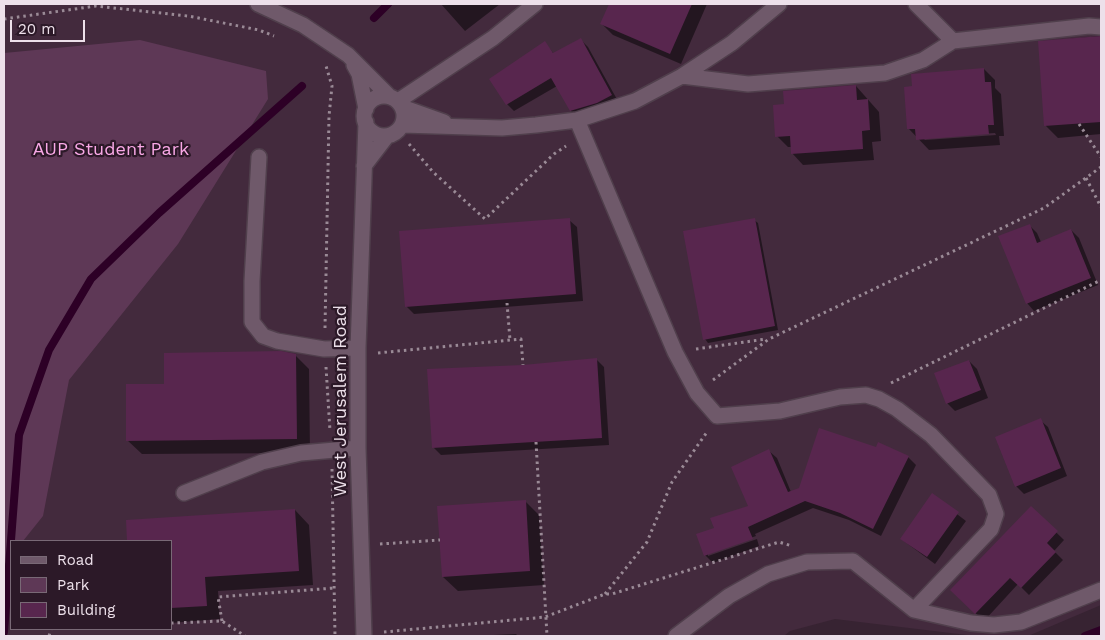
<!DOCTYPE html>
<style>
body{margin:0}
#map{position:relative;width:1105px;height:640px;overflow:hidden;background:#372332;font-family:"Work Sans",sans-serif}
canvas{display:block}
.frame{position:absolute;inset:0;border:5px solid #ede0ea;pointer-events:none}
.legend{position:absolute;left:10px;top:540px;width:162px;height:90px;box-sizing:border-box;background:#2c1928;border:1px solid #796976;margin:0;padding:6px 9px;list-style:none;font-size:15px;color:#ede0ea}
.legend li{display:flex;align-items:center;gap:10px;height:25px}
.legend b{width:25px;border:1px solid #796976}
.scale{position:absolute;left:10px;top:20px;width:75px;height:22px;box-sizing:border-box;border:2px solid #ede0ea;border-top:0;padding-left:6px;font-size:15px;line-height:18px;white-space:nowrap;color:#ede0ea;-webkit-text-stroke:4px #2c1928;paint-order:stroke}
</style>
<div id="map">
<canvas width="1105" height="640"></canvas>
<div class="frame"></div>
<ul class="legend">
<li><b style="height:6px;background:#6f596a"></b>Road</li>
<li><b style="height:14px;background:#5e3856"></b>Park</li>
<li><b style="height:14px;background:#58264e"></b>Building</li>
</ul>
<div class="scale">20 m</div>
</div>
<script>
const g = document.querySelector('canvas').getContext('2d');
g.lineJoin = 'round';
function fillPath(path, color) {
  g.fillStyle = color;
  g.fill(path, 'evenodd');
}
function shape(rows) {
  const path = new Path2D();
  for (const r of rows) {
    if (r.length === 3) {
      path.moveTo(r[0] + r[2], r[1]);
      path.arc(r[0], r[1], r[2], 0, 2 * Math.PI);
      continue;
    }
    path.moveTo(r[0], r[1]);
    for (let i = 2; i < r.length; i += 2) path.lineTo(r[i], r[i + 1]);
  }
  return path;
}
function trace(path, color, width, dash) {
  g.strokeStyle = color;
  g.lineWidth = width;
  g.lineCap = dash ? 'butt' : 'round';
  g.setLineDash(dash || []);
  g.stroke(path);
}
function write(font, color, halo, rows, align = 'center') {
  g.font = font + ' "Work Sans",sans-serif';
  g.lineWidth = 4.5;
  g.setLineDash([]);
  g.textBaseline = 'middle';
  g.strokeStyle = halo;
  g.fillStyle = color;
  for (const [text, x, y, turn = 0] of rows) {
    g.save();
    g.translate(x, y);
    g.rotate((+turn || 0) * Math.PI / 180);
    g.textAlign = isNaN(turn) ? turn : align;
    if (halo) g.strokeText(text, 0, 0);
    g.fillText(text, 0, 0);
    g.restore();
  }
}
const built = shape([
 [4,4,1101,4,1101,605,1028,636,975,636,835,619,790,631,784,636,4,636],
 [11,541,171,541,171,629,11,629]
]);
const green = shape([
 [140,40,266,71,268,99,178,244,69,380,43,516,23,541,11,541,11,556,4,565,4,53]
]);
const shadow = shape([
 [441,4,500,4,465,31],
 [610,4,646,4,659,9,662,4,707,4,681,64,613,35,602,24],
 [1101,36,1101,134,1058,138,1046,126,1039,42],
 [580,39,588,47,619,103,578,118,571,111,557,86,514,111,507,104,545,43,554,54],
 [984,69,995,80,995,88,1001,94,1004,136,999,136,1000,145,929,150,909,129],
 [995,133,996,135,925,140,923,138],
 [856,86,879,112,881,141,872,142,874,160,803,165,792,153,792,147,788,147,777,136,785,105],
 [569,220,577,227,583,301,414,314,406,306],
 [754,220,758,223,778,330,708,343,705,339],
 [1029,225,1037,233,1041,242,1071,230,1079,238,1098,285,1034,311,1027,303],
 [295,355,309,369,310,453,142,454,127,440,165,385],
 [597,360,604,367,609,445,441,455,433,447,523,366],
 [969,361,977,369,988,398,955,411,947,403],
 [1040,420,1048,427,1067,476,1024,494,1016,486],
 [769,451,777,458,791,492,908,457,916,465,881,536,849,520,813,508,755,534,756,536,708,553,708,556,757,539,759,546,713,563,705,555,715,529,749,506],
 [932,495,966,521,935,564,901,539],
 [525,501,539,515,544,585,458,591,443,577],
 [1031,508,1064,540,1054,551,1063,560,1029,595,1018,584,984,621,959,598],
 [295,510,309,525,313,585,218,591,220,619,171,623,171,541,128,541,127,521],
 [47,629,70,629,48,630],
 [516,634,518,636,471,636]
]);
const stream = shape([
 [374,18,388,4],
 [4,632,19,435,49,350,91,279,159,213,302,86],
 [1085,636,1101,630]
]);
const building = shape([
 [609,4,692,4,670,54,600,24],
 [1101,36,1101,122,1044,126,1038,41],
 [581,38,612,95,597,103,570,111,551,78,506,105,489,79,545,41,553,53],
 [984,68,985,82,991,82,994,125,988,125,989,134,916,140,915,129,907,129,904,87,912,86,911,74],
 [856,85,857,100,868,99,870,130,862,131,863,149,791,154,790,136,775,137,773,105,784,104,783,91],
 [570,218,576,294,405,307,399,231],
 [755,218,775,326,703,340,683,231],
 [1030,224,1037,243,1071,229,1091,278,1026,304,998,236],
 [281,351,296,354,297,439,126,441,126,384,164,384,164,353],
 [597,358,602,438,432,448,427,369,523,365],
 [969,360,981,390,946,404,934,373],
 [1041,418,1061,468,1015,487,995,437],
 [819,428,876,447,878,442,909,456,873,529,840,513,805,501,748,527,753,539,704,556,696,534,714,528,710,518,748,506,731,467,769,449,788,492,799,488],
 [932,493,959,512,927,557,900,539],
 [526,500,530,571,442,577,437,506],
 [1031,506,1058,531,1047,543,1056,552,1021,588,1010,578,975,614,950,590],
 [295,509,299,571,205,577,207,606,171,608,171,541,127,541,126,520]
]);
const path = shape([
 [4,19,96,6,188,16,259,30,274,36],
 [1079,124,1101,157],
 [409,144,433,172,485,219,554,154,566,146],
 [1086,178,1101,207],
 [507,303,510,340],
 [325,328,329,116,332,86,326,66],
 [696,349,766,339],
 [378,353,521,339,523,365],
 [326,367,330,431],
 [713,380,769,339,1044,208,1101,167],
 [891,383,1101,280],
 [536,442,547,636],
 [332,469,335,636],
 [380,544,440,540],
 [605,594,647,542,672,482,707,432],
 [222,621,218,597,334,588],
 [171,623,222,621,245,636],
 [384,632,545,617,605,594,612,594,779,542,792,546],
 [49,636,51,629]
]);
const minor = shape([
 [258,4,303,25,348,55,390,97],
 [916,4,953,41,1089,26,1101,27],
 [354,65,359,74,366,109],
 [682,76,748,84,885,73,923,60,953,41],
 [384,116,20],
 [398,101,493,38,535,4],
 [402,107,444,122],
 [577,120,675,352,697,393,717,416,780,411,840,397,866,395,879,399,897,409,931,435,989,495,996,514,991,529,914,610],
 [402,125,502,128,536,125,577,120,635,101,682,76,732,43,779,4],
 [259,157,252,281,252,322,263,336,277,341,324,349,358,348],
 [364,166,387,136],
 [184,493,262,462,301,453,358,448],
 [364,636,358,448,358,348,366,122],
 [676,636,729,596,768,574,807,562,853,561,914,610,971,623,994,625,1021,622,1101,590]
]);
const parkNames = [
 ["AUP Student Park",111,150]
];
const streetNames = [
 ["West Jerusalem Road",341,401,-90]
];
fillPath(built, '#432a3d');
fillPath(green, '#5e3856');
fillPath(shadow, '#0007');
trace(stream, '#2d0026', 8);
fillPath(building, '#58264e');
trace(minor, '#503f4c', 18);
trace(path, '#9a8a96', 3, [2.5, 4]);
trace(minor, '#6f596a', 15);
write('18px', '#f9a8e6', '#2c1928', parkNames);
write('18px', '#ede0ea', '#2c1928', streetNames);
</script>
